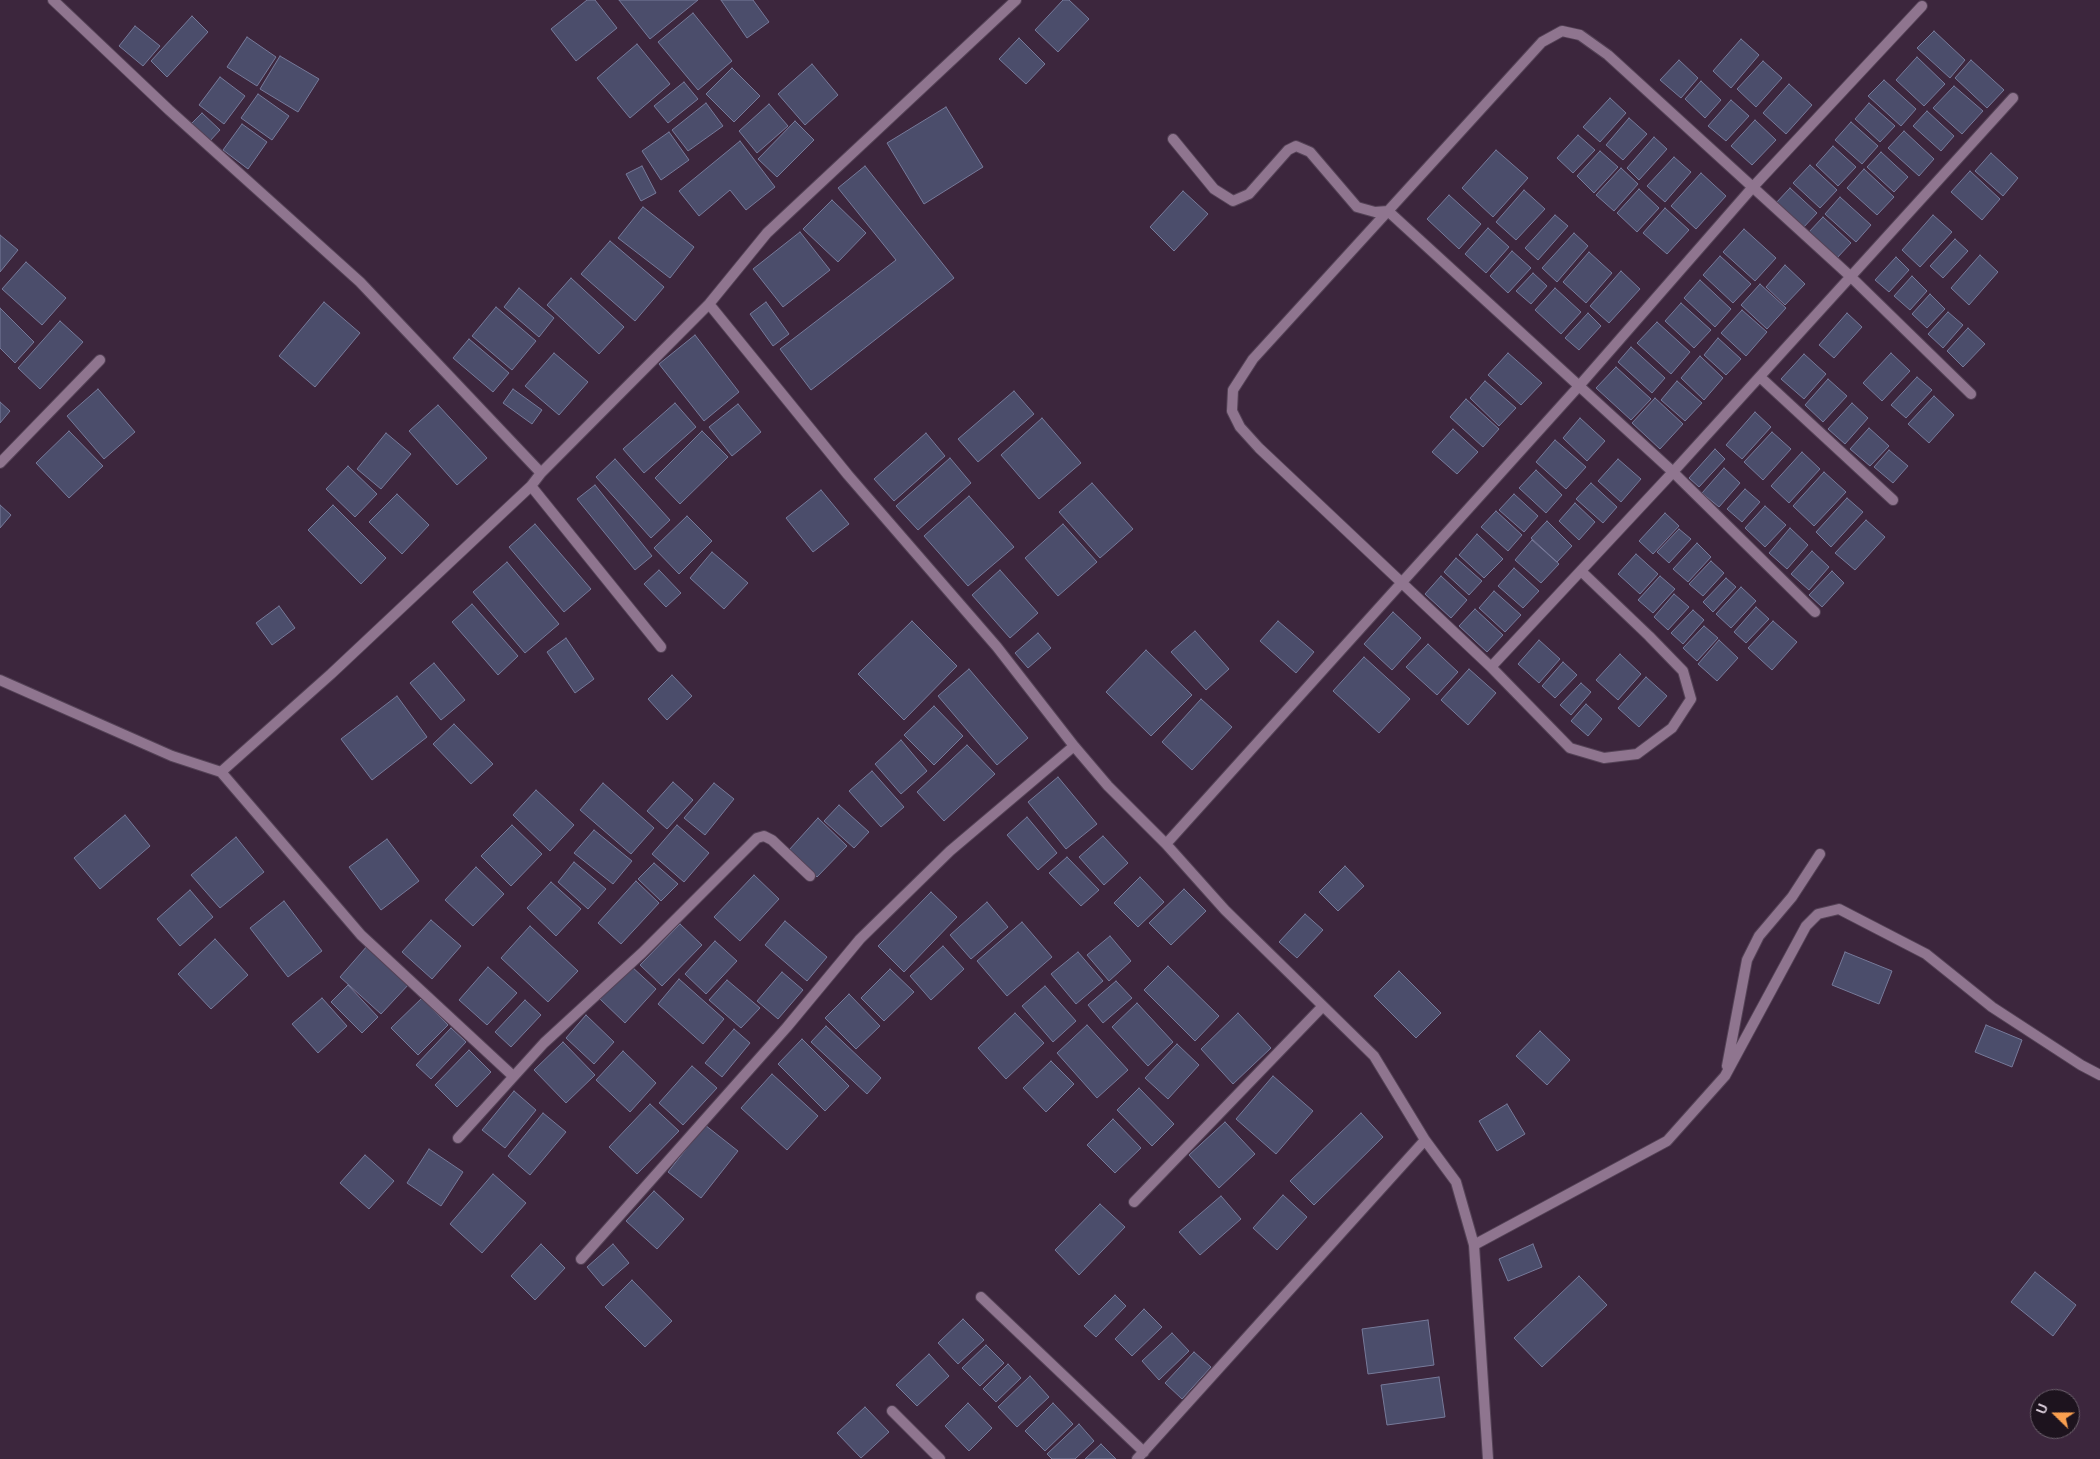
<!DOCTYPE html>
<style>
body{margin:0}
#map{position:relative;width:2100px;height:1459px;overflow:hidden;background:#3c263d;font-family:"Space Grotesk",sans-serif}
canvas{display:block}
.north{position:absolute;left:2030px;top:1389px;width:50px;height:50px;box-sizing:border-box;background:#1d131e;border:1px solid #6d616d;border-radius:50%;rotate:292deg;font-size:14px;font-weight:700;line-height:20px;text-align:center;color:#e4d6e4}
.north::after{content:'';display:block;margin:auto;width:18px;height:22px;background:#fa9f4f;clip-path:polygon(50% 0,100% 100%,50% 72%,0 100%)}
</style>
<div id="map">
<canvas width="2100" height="1459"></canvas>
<div class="north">U</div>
</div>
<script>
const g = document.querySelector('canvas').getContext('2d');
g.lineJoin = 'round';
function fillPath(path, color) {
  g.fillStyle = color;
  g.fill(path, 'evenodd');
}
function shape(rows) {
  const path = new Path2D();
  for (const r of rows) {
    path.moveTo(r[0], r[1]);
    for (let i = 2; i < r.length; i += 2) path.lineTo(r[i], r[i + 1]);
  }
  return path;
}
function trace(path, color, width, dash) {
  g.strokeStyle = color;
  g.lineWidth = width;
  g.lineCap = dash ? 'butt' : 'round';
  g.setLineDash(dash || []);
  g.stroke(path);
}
const building = shape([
 [587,0,595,0,617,28,576,61,551,29,587,0],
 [619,0,698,0,650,39,619,0],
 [721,0,753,0,769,22,747,38,721,0],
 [1063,0,1069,0,1089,19,1058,52,1035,30,1063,0],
 [693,13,732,61,698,90,658,42,693,13],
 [192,16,208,32,167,77,151,61,192,16],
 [135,26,160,46,143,66,119,46,135,26],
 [1934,31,1965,60,1950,78,1917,48,1934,31],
 [247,37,276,57,257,86,227,67,247,37],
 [1019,38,1045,64,1026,84,999,59,1019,38],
 [1741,39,1759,55,1731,88,1713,71,1741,39],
 [637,44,670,84,630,118,597,78,637,44],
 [280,56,319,79,298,112,260,89,280,56],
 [1917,57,1945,84,1924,106,1896,80,1917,57],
 [1679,60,1698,78,1681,98,1660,80,1679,60],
 [1971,60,2004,90,1987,108,1955,78,1971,60],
 [1763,61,1782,78,1756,107,1737,89,1763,61],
 [812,64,838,95,805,125,778,94,812,64],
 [732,68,760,96,734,122,706,94,732,68],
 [220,77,245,96,224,124,199,105,220,77],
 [1884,80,1916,109,1901,126,1868,96,1884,80],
 [1701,81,1721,100,1705,118,1685,99,1701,81],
 [684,82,698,99,668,123,654,106,684,82],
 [1789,84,1812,105,1786,134,1763,113,1789,84],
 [1954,86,1983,111,1962,134,1933,108,1954,86],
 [258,94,289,116,272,140,241,118,258,94],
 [1610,98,1626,113,1600,142,1583,127,1610,98],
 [1731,100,1749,116,1726,141,1708,126,1731,100],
 [706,103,723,126,688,151,672,130,706,103],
 [1869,103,1895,126,1880,142,1855,119,1869,103],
 [769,104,788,126,757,153,739,131,769,104],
 [946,107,983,167,924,204,887,143,946,107],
 [1927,111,1954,136,1941,151,1913,126,1927,111],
 [202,113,220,130,209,142,190,125,202,113],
 [1629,118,1647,134,1623,160,1606,145,1629,118],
 [1755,120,1776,140,1752,165,1731,146,1755,120],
 [795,121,814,140,777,177,758,159,795,121],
 [1851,122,1878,146,1862,164,1835,140,1851,122],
 [242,124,267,142,248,169,223,150,242,124],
 [1904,131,1934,159,1919,176,1888,148,1904,131],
 [669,132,689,160,661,180,642,151,669,132],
 [1578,135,1595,150,1573,173,1557,158,1578,135],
 [1654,137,1667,149,1639,180,1627,168,1654,137],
 [740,141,775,187,746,210,730,190,699,216,679,191,740,141],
 [1833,146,1856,167,1838,186,1816,165,1833,146],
 [1496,150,1528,178,1493,217,1462,188,1496,150],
 [1600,151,1618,167,1594,193,1577,176,1600,151],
 [1881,152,1908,177,1894,192,1867,167,1881,152],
 [1991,153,2018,178,2003,196,1975,171,1991,153],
 [1674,157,1691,172,1665,202,1647,186,1674,157],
 [1810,165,1837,190,1820,208,1793,183,1810,165],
 [642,166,656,193,641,201,626,174,642,166],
 [865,166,954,278,811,390,780,349,896,260,838,188,865,166],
 [1621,168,1638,184,1614,211,1596,195,1621,168],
 [1864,169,1894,197,1877,215,1847,188,1864,169],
 [1970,171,2000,199,1982,220,1951,192,1970,171],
 [1701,173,1726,196,1696,229,1671,206,1701,173],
 [1790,188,1817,213,1802,229,1775,204,1790,188],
 [1639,189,1659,208,1637,232,1617,213,1639,189],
 [1524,190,1545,209,1516,240,1496,222,1524,190],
 [1183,191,1208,214,1174,251,1150,227,1183,191],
 [1449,195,1481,224,1459,249,1427,219,1449,195],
 [1840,197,1871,225,1856,242,1825,214,1840,197],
 [832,200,866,233,838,262,803,229,832,200],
 [643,207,694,247,670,278,618,238,643,207],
 [1665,208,1689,230,1667,254,1643,233,1665,208],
 [1555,215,1568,226,1538,260,1525,248,1555,215],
 [1933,215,1952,232,1920,267,1902,250,1933,215],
 [1823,217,1851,243,1836,259,1808,233,1823,217],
 [1488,228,1509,247,1486,273,1465,254,1488,228],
 [1744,229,1776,258,1755,281,1723,252,1744,229],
 [800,232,830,270,783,307,753,269,800,232],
 [1574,233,1588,246,1557,282,1542,268,1574,233],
 [0,235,18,250,0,272,0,235],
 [1955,239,1968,251,1943,278,1930,266,1955,239],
 [610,241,664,287,635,321,581,274,610,241],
 [1512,251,1531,268,1508,293,1490,276,1512,251],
 [1589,252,1612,273,1586,303,1563,282,1589,252],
 [1980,255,1998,272,1969,305,1951,288,1980,255],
 [1720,256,1751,284,1733,303,1703,275,1720,256],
 [1896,257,1909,270,1889,292,1875,280,1896,257],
 [26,262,66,298,42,325,2,289,26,262],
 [1785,265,1805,284,1785,305,1766,287,1785,265],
 [1621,271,1640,289,1609,323,1590,306,1621,271],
 [1533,273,1547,286,1531,304,1516,291,1533,273],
 [1912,276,1927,291,1910,310,1894,296,1912,276],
 [571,278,624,327,599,354,547,305,571,278],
 [1700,280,1731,309,1715,327,1684,298,1700,280],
 [1760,284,1786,308,1767,329,1741,305,1760,284],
 [519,288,554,318,539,337,504,307,519,288],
 [1555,288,1581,312,1561,334,1535,310,1555,288],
 [1930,294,1945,309,1927,328,1912,314,1930,294],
 [324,302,360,333,315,387,279,356,324,302],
 [766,302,789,334,773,346,750,314,766,302],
 [1681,303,1711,330,1694,348,1665,321,1681,303],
 [496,307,536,341,512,370,472,336,496,307],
 [0,308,34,342,15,363,0,348,0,308],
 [1742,310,1767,332,1746,356,1721,333,1742,310],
 [1948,312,1963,325,1943,348,1928,334,1948,312],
 [1588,313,1601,326,1579,350,1565,338,1588,313],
 [1847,313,1862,327,1834,358,1819,345,1847,313],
 [60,321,83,342,40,389,18,368,60,321],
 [1657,322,1690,352,1671,374,1637,343,1657,322],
 [1968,328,1985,344,1963,367,1947,351,1968,328],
 [695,335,739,392,704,421,659,364,695,335],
 [1718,338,1741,359,1726,375,1704,355,1718,338],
 [469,339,509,373,493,392,453,358,469,339],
 [1631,347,1665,378,1652,393,1618,362,1631,347],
 [554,353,588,382,559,415,525,386,554,353],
 [1508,353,1542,383,1521,405,1488,375,1508,353],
 [1891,353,1910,371,1882,401,1863,383,1891,353],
 [1804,354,1826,374,1804,399,1781,379,1804,354],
 [1700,356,1723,378,1704,400,1681,378,1700,356],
 [1616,367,1651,399,1631,420,1596,388,1616,367],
 [1917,377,1932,390,1906,418,1891,405,1917,377],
 [1828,379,1847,396,1823,422,1805,405,1828,379],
 [1485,381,1516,408,1499,426,1470,398,1485,381],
 [1677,381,1702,403,1685,421,1661,400,1677,381],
 [98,389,135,432,104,459,67,416,98,389],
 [513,389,542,410,532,424,503,403,513,389],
 [1014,391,1034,414,978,462,958,439,1014,391],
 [1934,396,1954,415,1929,443,1908,424,1934,396],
 [1655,398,1683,424,1660,449,1632,423,1655,398],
 [1466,399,1499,429,1483,447,1450,417,1466,399],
 [0,402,10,411,0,423,0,402],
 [675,403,696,427,644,473,623,449,675,403],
 [1852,403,1868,418,1845,444,1828,429,1852,403],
 [738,404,761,432,732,456,709,427,738,404],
 [438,405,487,458,457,485,409,431,438,405],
 [1755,412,1771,427,1742,459,1726,445,1755,412],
 [1042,418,1081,463,1039,499,1001,455,1042,418],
 [1580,418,1605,441,1587,461,1563,438,1580,418],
 [1869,428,1889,446,1870,466,1850,449,1869,428],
 [1453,429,1478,452,1457,474,1432,452,1453,429],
 [69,431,103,466,69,498,36,463,69,431],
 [702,431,728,457,680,504,655,478,702,431],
 [1772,432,1791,449,1763,480,1744,462,1772,432],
 [386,433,411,454,381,489,357,469,386,433],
 [926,433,945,456,894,501,874,479,926,433],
 [1555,440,1586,467,1566,489,1536,462,1555,440],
 [1715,449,1725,459,1699,487,1689,478,1715,449],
 [1889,450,1908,466,1893,483,1874,467,1889,450],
 [1802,452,1820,469,1789,503,1771,486,1802,452],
 [950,458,971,483,918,530,896,506,950,458],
 [615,459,670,520,651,538,596,477,615,459],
 [1618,459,1641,479,1621,502,1598,481,1618,459],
 [348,466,377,494,355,517,326,489,348,466],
 [1724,468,1740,483,1719,507,1702,493,1724,468],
 [1536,470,1562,495,1546,513,1519,488,1536,470],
 [1824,472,1846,492,1814,526,1793,506,1824,472],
 [1092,483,1133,529,1100,558,1059,512,1092,483],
 [1591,483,1617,507,1603,523,1576,499,1591,483],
 [595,485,652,556,635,570,577,499,595,485],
 [1745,489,1760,502,1742,522,1727,509,1745,489],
 [821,490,849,524,813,552,786,518,821,490],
 [397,494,429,525,402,554,369,522,397,494],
 [1514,494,1538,516,1524,532,1499,510,1514,494],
 [969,496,1014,547,968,586,924,536,969,496],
 [1847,498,1863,512,1831,547,1816,532,1847,498],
 [1575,503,1595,522,1579,540,1559,521,1575,503],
 [0,505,11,515,0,528,0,505],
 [333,505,386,558,361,584,308,530,333,505],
 [1765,506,1786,525,1765,547,1745,528,1765,506],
 [1496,511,1522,535,1508,551,1481,527,1496,511],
 [1665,513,1679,526,1653,554,1639,541,1665,513],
 [687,516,712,541,679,574,654,548,687,516],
 [1866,520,1885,537,1855,570,1835,553,1866,520],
 [1547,521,1572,546,1557,562,1531,538,1547,521],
 [535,524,591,589,564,612,509,547,535,524],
 [1063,524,1097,562,1058,596,1025,558,1063,524],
 [1790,528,1808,545,1787,569,1769,553,1790,528],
 [1679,529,1691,539,1669,563,1657,552,1679,529],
 [1477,534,1503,559,1484,578,1459,555,1477,534],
 [1532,540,1559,564,1541,583,1515,560,1532,540],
 [1697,543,1711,557,1688,582,1673,569,1697,543],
 [1812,551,1829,567,1809,590,1791,574,1812,551],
 [712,552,748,583,724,609,690,578,712,552],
 [1636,554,1658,574,1640,594,1618,574,1636,554],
 [1456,558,1482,581,1469,595,1444,572,1456,558],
 [1711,561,1724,573,1703,596,1689,584,1711,561],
 [507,562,559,624,525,653,473,592,507,562],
 [1514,568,1539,591,1523,608,1498,586,1514,568],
 [659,570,681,593,666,607,644,584,659,570],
 [1000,570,1038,613,1010,638,972,595,1000,570],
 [1832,571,1844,583,1822,607,1809,595,1832,571],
 [1441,576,1467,600,1451,618,1425,594,1441,576],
 [1660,576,1675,589,1653,613,1638,600,1660,576],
 [1726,578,1736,587,1713,612,1703,602,1726,578],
 [1741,587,1756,601,1731,628,1716,614,1741,587],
 [1494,591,1521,615,1505,632,1479,608,1494,591],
 [1674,594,1689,607,1668,630,1654,617,1674,594],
 [472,604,518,656,498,675,452,622,472,604],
 [279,606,295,628,272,645,256,623,279,606],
 [1756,607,1769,619,1746,643,1734,632,1756,607],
 [1475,609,1503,635,1487,652,1459,626,1475,609],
 [1693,610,1704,620,1683,644,1671,633,1693,610],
 [1393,612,1421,638,1392,670,1364,644,1393,612],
 [912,621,957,666,904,720,858,674,912,621],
 [1278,621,1314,652,1296,673,1260,641,1278,621],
 [1773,621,1797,642,1772,670,1748,648,1773,621],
 [1704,626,1718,638,1697,661,1683,648,1704,626],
 [1195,631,1229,669,1206,690,1171,652,1195,631],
 [1038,633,1051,648,1028,668,1015,653,1038,633],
 [566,638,594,679,575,693,547,652,566,638],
 [1539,640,1560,659,1539,683,1518,664,1539,640],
 [1719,640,1738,658,1717,681,1698,664,1719,640],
 [1428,644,1458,672,1437,695,1406,667,1428,644],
 [1146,650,1192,695,1151,736,1106,692,1146,650],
 [1620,654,1641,674,1618,700,1596,680,1620,654],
 [1364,657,1410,699,1379,733,1333,691,1364,657],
 [1563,662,1577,675,1555,698,1542,686,1563,662],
 [434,663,465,700,441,720,410,683,434,663],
 [969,669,1028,738,997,765,938,696,969,669],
 [1469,669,1496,693,1468,725,1441,700,1469,669],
 [672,675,692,696,667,720,648,699,672,675],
 [1646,677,1667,696,1639,727,1618,708,1646,677],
 [1581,683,1591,692,1571,715,1560,705,1581,683],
 [397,696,427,737,372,780,341,739,397,696],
 [1201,699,1232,727,1192,770,1162,742,1201,699],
 [1586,704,1602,719,1588,736,1571,721,1586,704],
 [934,706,963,736,934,765,904,735,934,706],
 [454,724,493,764,471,784,433,744,454,724],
 [901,740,927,771,901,794,875,764,901,740],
 [967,745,995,774,944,821,917,792,967,745],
 [872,771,904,807,881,827,849,791,872,771],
 [1058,777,1097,824,1066,849,1028,802,1058,777],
 [673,782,693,800,667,829,647,811,673,782],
 [603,783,654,828,631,854,580,810,603,783],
 [714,783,734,799,705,835,684,818,714,783],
 [536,790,574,825,550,851,513,815,536,790],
 [839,805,869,832,854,848,824,821,839,805],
 [125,815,150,846,100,889,74,858,125,815],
 [1027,817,1057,853,1038,870,1007,835,1027,817],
 [818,818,847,846,817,877,789,850,818,818],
 [512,825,542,854,511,886,481,856,512,825],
 [677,825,709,853,684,882,652,854,677,825],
 [594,830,632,861,613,884,574,853,594,830],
 [1103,836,1128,863,1104,885,1079,857,1103,836],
 [236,837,264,872,220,908,191,875,236,837],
 [387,839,419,881,381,910,349,867,387,839],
 [1067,857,1099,890,1081,906,1049,873,1067,857],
 [574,862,606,889,588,909,558,882,574,862],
 [654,863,678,884,661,901,638,879,654,863],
 [1345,866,1364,886,1338,911,1319,892,1345,866],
 [476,867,504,894,473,926,445,900,476,867],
 [754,875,779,899,740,941,714,917,754,875],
 [1140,877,1164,902,1138,927,1114,903,1140,877],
 [636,881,659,903,621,944,598,923,636,881],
 [551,882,581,909,556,936,527,908,551,882],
 [1184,889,1206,911,1171,945,1149,923,1184,889],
 [190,890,213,917,180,946,157,919,190,890],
 [931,892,957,917,904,972,878,946,931,892],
 [284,901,322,951,288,977,250,928,284,901],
 [987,902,1008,927,971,959,950,935,987,902],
 [1305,914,1323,930,1297,958,1279,942,1305,914],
 [431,920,461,946,432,979,402,952,431,920],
 [785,921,827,957,807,981,765,945,785,921],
 [1022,922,1052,957,1007,996,977,961,1022,922],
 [680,924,702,945,662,986,640,965,680,924],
 [530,926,578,971,548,1002,501,958,530,926],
 [1110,936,1131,961,1109,981,1087,955,1110,936],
 [215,939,248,975,211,1009,178,974,215,939],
 [715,941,737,961,706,994,685,974,715,941],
 [368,945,410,983,381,1014,340,977,368,945],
 [943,946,964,969,931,1000,910,976,943,946],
 [1078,952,1103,981,1076,1004,1051,974,1078,952],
 [1845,952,1892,971,1879,1004,1832,985,1845,952],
 [631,966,656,989,625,1023,600,999,631,966],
 [1168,966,1219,1016,1195,1041,1144,990,1168,966],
 [488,967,517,993,487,1025,459,1000,488,967],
 [890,969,914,992,884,1021,861,998,890,969],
 [1399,971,1441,1013,1416,1038,1374,996,1399,971],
 [782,972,803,990,778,1019,757,1001,782,972],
 [679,979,724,1019,703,1044,658,1004,679,979],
 [727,980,760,1008,741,1028,709,1000,727,980],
 [1116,981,1132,998,1103,1023,1088,1005,1116,981],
 [348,985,378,1017,362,1033,331,1002,348,985],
 [1045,986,1076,1021,1053,1042,1022,1006,1045,986],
 [849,994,880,1026,856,1049,825,1018,849,994],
 [322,998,347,1026,318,1053,292,1024,322,998],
 [422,998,448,1025,418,1055,391,1028,422,998],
 [525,1000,541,1015,511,1047,495,1032,525,1000],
 [1137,1003,1173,1042,1148,1066,1112,1027,1137,1003],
 [1015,1013,1044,1043,1006,1079,978,1048,1015,1013],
 [1238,1013,1271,1048,1233,1084,1201,1049,1238,1013],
 [586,1015,614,1042,594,1064,566,1038,586,1015],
 [1087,1025,1128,1070,1097,1098,1057,1053,1087,1025],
 [1986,1025,2022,1040,2012,1067,1975,1052,1986,1025],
 [826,1026,881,1078,867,1094,811,1042,826,1026],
 [451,1028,466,1042,431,1079,416,1065,451,1028],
 [734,1029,750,1043,722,1077,705,1063,734,1029],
 [1540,1031,1570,1060,1547,1085,1516,1056,1540,1031],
 [802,1039,849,1086,825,1111,778,1064,802,1039],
 [563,1042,595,1075,566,1103,534,1070,563,1042],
 [1177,1044,1199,1065,1168,1099,1145,1078,1177,1044],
 [469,1050,491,1072,457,1107,435,1085,469,1050],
 [623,1051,656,1083,630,1112,596,1080,623,1051],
 [1051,1061,1074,1084,1046,1112,1023,1088,1051,1061],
 [692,1066,717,1088,683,1125,659,1103,692,1066],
 [772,1074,818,1116,787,1150,741,1108,772,1074],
 [1273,1076,1313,1111,1276,1154,1236,1119,1273,1076],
 [1139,1088,1174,1124,1152,1146,1117,1110,1139,1088],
 [514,1091,536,1110,505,1148,482,1130,514,1091],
 [650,1104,679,1131,637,1174,609,1147,650,1104],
 [1507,1104,1525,1134,1497,1151,1479,1121,1507,1104],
 [543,1113,566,1132,530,1175,508,1156,543,1113],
 [1361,1113,1383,1137,1314,1205,1290,1181,1361,1113],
 [1113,1119,1141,1148,1115,1173,1087,1145,1113,1119],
 [1225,1122,1255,1154,1219,1188,1189,1155,1225,1122],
 [705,1125,738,1151,701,1198,668,1172,705,1125],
 [429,1149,463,1172,441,1206,407,1183,429,1149],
 [365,1155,394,1181,369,1209,340,1183,365,1155],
 [493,1174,526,1203,482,1253,450,1224,493,1174],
 [654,1191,684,1219,657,1249,626,1221,654,1191],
 [1283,1195,1307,1217,1277,1250,1253,1228,1283,1195],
 [1221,1196,1241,1219,1200,1255,1179,1232,1221,1196],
 [1100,1204,1125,1227,1079,1275,1055,1250,1100,1204],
 [541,1244,565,1268,535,1300,511,1276,541,1244],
 [613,1244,629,1263,603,1286,587,1267,613,1244],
 [1533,1244,1542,1267,1508,1281,1499,1259,1533,1244],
 [2035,1272,2076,1305,2053,1336,2011,1302,2035,1272],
 [1579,1276,1607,1305,1542,1367,1514,1338,1579,1276],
 [632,1280,672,1321,645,1347,605,1307,632,1280],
 [1115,1295,1126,1306,1096,1337,1084,1326,1115,1295],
 [1144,1309,1162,1327,1132,1356,1115,1339,1144,1309],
 [963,1319,984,1340,958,1364,938,1343,963,1319],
 [1428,1320,1434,1365,1368,1374,1362,1329,1428,1320],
 [1172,1333,1189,1351,1159,1380,1142,1361,1172,1333],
 [986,1345,1004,1363,980,1386,962,1368,986,1345],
 [1194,1352,1211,1367,1182,1399,1165,1383,1194,1352],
 [929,1354,949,1376,917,1406,896,1385,929,1354],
 [1008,1364,1021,1378,996,1402,983,1389,1008,1364],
 [1030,1376,1049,1397,1017,1427,998,1407,1030,1376],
 [1439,1377,1445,1417,1387,1425,1381,1385,1439,1377],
 [968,1403,992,1428,969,1451,945,1426,968,1403],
 [1053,1403,1073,1424,1045,1451,1025,1431,1053,1403],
 [865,1407,889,1432,861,1458,837,1433,865,1407],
 [1079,1424,1094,1441,1075,1459,1052,1459,1047,1454,1079,1424],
 [1101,1444,1116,1459,1085,1459,1101,1444]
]);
const minor = shape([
 [53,0,169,110,360,282,541,473],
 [1173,139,1214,189,1233,201,1249,194,1288,150,1296,146,1310,152,1357,207,1375,212,1388,211,1673,472,1491,667,1259,448,1240,427,1232,411,1233,390,1253,359,1388,211,1542,42,1562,31,1580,35,1608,55,1850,276,1971,394],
 [709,304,848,475,997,647,1074,746,1108,786,1166,844,1225,910,1374,1056,1425,1140,1456,1182,1474,1245,1488,1459],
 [1760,377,1893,500],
 [0,463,100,360],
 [531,486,661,647],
 [1815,612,1673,472,2013,98],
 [1491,667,1570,748,1604,758,1637,754,1672,728,1691,699,1683,671,1649,636,1581,571],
 [0,680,172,756,221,772,331,674,531,486,541,473,709,304,767,233,1016,0],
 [221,772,361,935,513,1076],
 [1166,844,1579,386,1752,188,1922,6],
 [1727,1066,1747,960,1759,936,1792,897,1820,854],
 [458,1138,544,1043,642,953,757,838,764,836,772,840,810,876],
 [1134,1202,1323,1006],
 [1474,1245,1667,1141,1725,1076,1806,926,1818,914,1839,909,1926,954,1992,1007,2081,1065,2100,1075],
 [581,1259,787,1027,860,939,950,851,1074,746],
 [981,1297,1144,1452],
 [892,1411,940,1459],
 [1137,1459,1425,1140]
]);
fillPath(building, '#4b4d6b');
trace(building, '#777a9a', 1);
trace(minor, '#544256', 12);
trace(minor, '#8f758f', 10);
</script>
